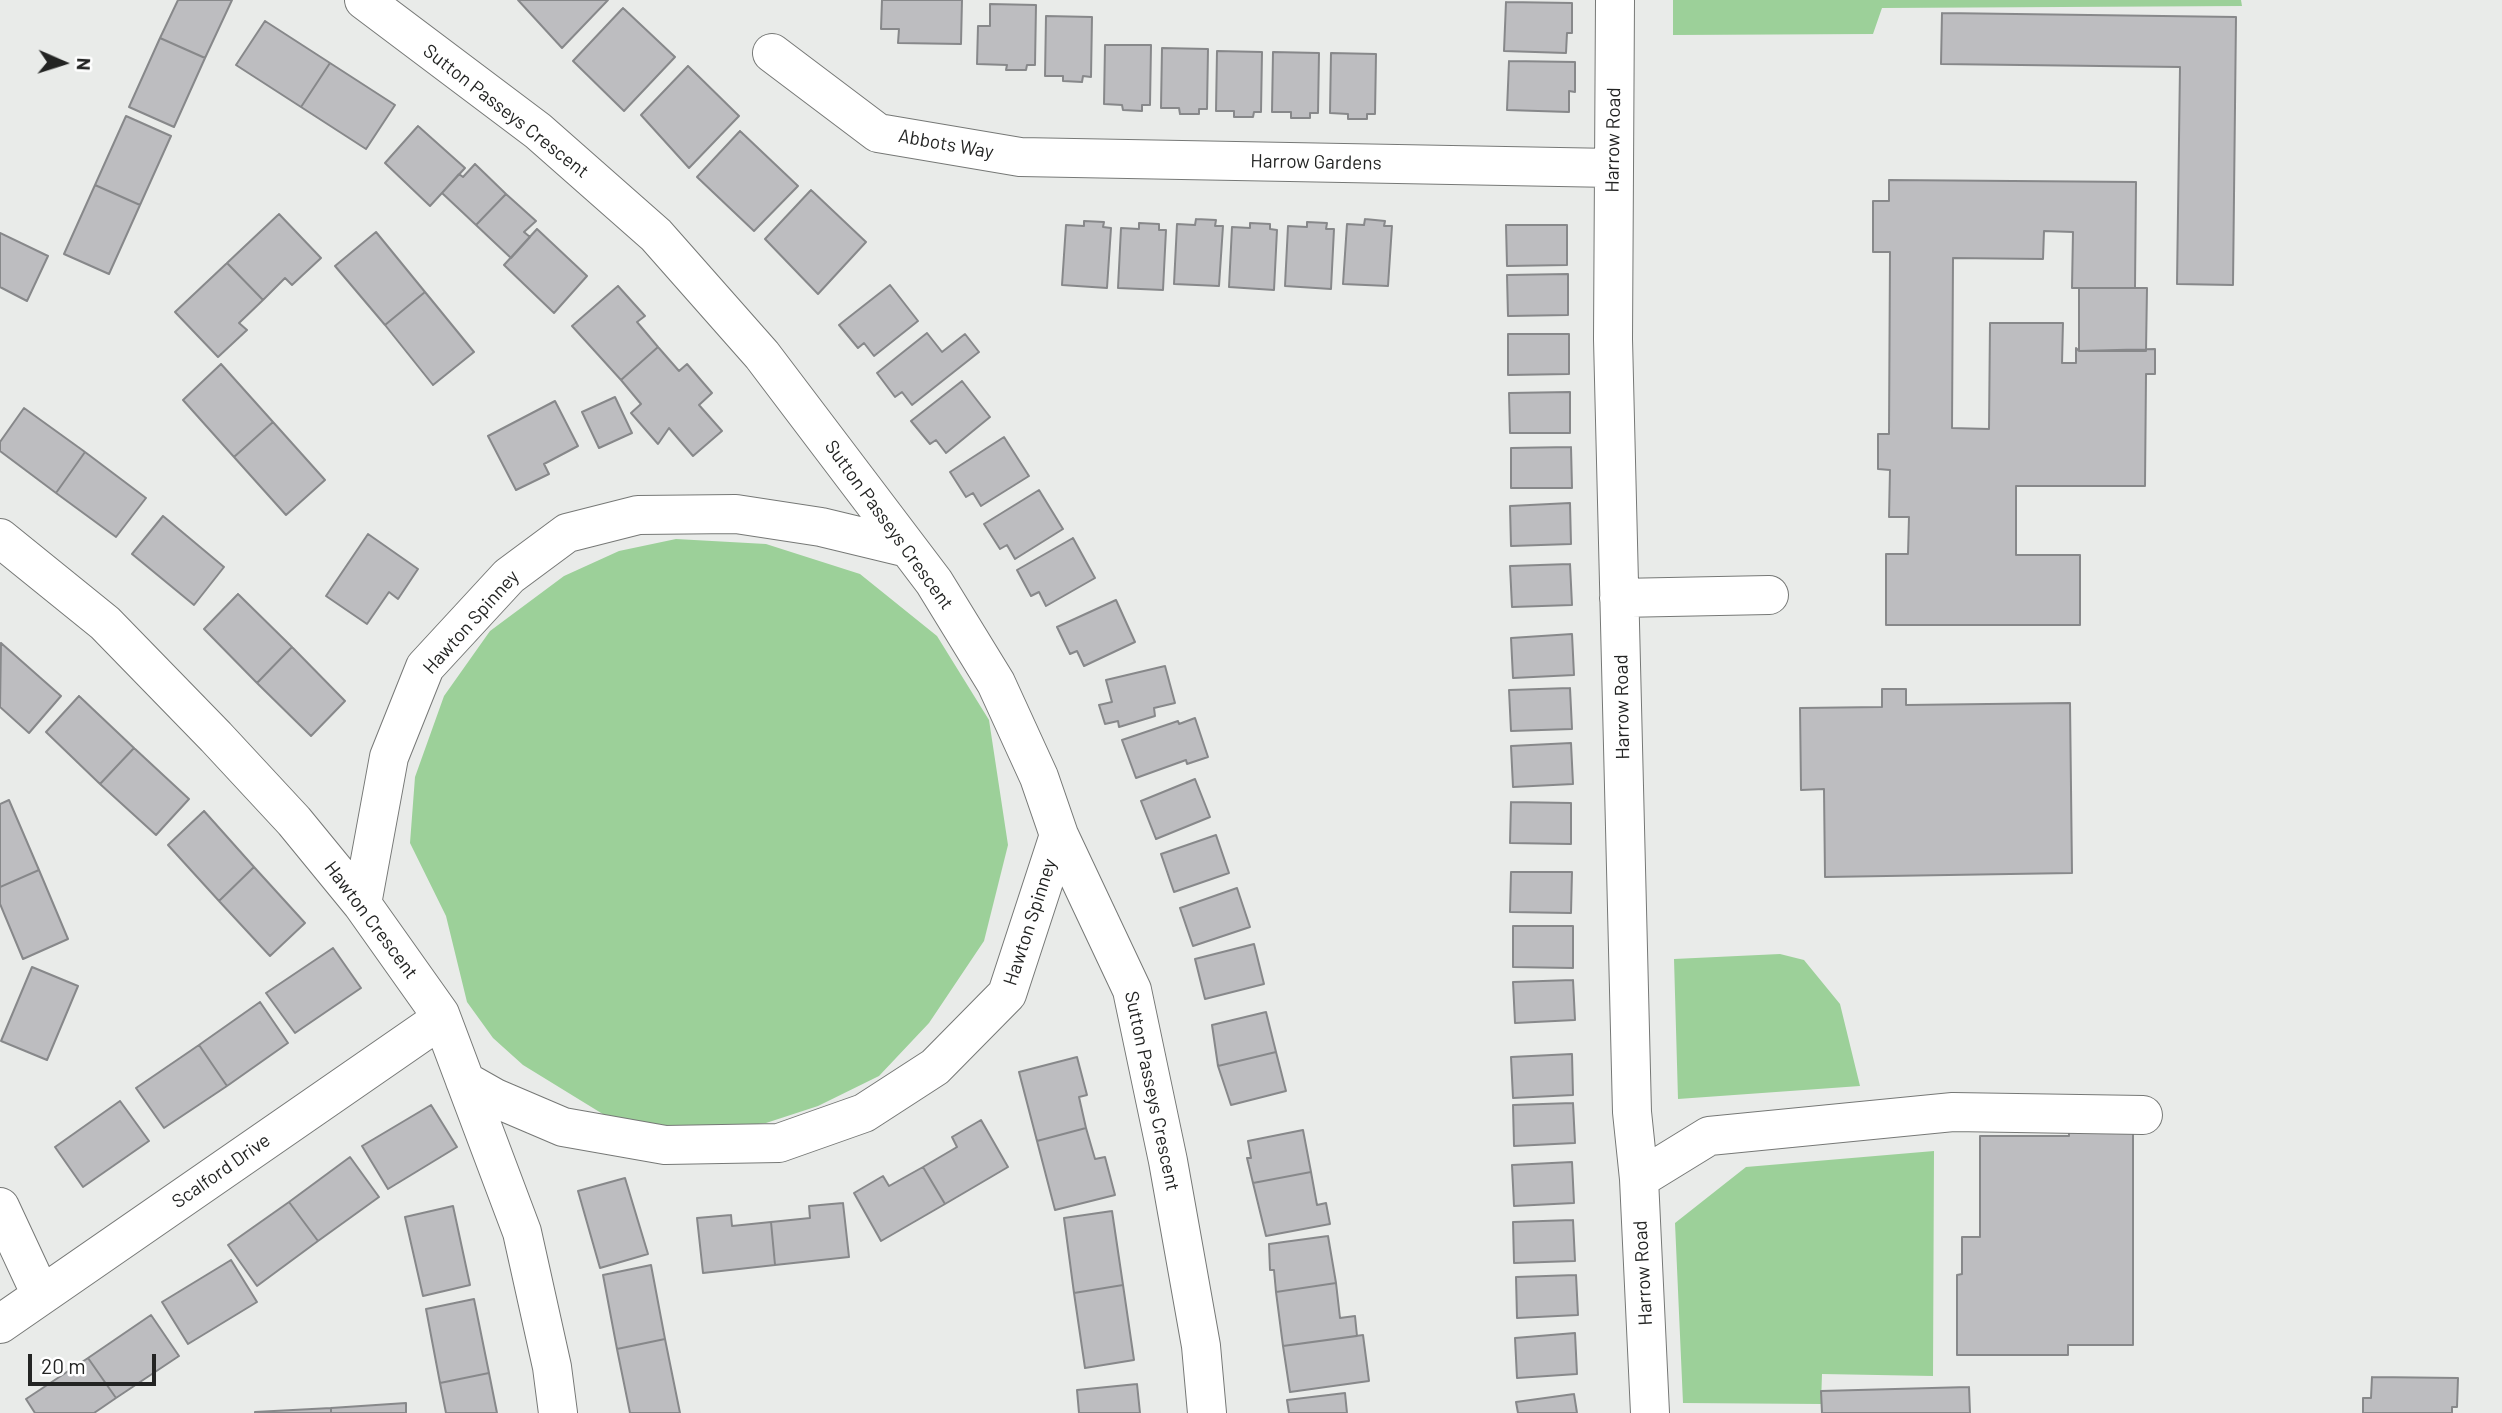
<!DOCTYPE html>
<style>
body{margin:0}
#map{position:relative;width:2502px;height:1413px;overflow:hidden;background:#e9ebe9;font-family:Barlow,sans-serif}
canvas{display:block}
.north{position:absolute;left:28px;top:28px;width:70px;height:70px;-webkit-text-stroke:5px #fff;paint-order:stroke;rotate:93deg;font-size:19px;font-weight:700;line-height:28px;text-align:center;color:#232423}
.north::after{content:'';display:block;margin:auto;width:24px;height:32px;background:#232423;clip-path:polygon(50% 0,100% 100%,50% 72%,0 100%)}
.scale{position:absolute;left:28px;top:1354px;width:128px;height:32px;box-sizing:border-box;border:4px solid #232423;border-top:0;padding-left:9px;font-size:21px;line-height:24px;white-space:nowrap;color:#232423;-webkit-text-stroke:5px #fff;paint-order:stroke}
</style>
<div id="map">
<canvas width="2502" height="1413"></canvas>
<div class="north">N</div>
<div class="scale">20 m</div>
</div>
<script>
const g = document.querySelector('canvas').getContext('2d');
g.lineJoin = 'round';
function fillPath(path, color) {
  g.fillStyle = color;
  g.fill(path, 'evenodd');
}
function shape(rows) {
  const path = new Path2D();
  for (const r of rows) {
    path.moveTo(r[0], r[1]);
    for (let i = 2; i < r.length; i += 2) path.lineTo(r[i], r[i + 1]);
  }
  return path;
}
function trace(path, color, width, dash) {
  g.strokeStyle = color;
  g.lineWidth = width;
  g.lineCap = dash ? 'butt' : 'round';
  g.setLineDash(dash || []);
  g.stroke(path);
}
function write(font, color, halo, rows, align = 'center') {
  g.font = font + ' Barlow,sans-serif';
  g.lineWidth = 7;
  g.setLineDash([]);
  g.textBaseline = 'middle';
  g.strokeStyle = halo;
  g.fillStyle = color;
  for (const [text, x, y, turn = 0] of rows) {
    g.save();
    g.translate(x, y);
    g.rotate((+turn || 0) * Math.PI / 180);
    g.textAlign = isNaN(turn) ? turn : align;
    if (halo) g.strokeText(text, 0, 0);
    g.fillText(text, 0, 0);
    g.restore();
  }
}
const green = shape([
 [1673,0,2241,0,2242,6,1882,8,1873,34,1673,35],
 [676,539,766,544,860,574,937,636,989,720,1008,845,984,941,929,1023,879,1076,818,1106,766,1123,702,1131,606,1116,523,1065,493,1038,467,1002,446,916,410,843,415,777,444,696,490,631,564,576,619,551],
 [1780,954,1804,960,1840,1004,1860,1086,1678,1099,1674,959],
 [1934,1151,1933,1376,1822,1374,1821,1404,1683,1403,1675,1223,1746,1167]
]);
const building = shape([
 [178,0,232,0,205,58,160,38,178,0],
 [518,0,608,0,562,48,518,0],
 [882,0,962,0,961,44,898,43,899,29,881,29,882,0],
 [1506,2,1572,3,1572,33,1567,33,1566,53,1504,51,1506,2],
 [990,4,1036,5,1035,65,1027,65,1026,70,1006,70,1007,65,977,64,978,26,990,26,990,4],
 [623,8,675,57,624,111,573,61,623,8],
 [1942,13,2236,17,2233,285,2177,284,2180,67,1941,64,1942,13],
 [1046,16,1092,17,1091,77,1083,76,1082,82,1063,81,1063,76,1045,76,1046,16],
 [265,21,330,63,301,107,236,65,265,21],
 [160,38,205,58,174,127,129,107,160,38],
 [1105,45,1151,45,1150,105,1142,105,1142,111,1123,110,1122,105,1104,104,1105,45],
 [1162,48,1208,49,1207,109,1199,109,1199,114,1180,114,1179,108,1161,108,1162,48],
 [1217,51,1262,52,1261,112,1254,112,1253,117,1234,117,1234,111,1216,111,1217,51],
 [1273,52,1319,53,1318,113,1310,113,1310,118,1291,118,1291,112,1272,112,1273,52],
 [1331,53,1376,54,1375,114,1367,114,1367,119,1348,119,1348,114,1330,113,1331,53],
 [1509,61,1575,62,1575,92,1569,91,1569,112,1507,110,1509,61],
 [330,63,395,105,366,149,301,107,330,63],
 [688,66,739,116,689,168,641,115,688,66],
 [126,116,171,136,140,205,95,185,126,116],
 [418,126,465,168,430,206,385,163,418,126],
 [740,131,798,186,754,231,697,177,740,131],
 [475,164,506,194,476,225,442,193,459,174,463,177,475,164],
 [1889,180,2136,182,2135,288,2072,288,2073,232,2044,231,2043,259,1953,258,1952,428,1989,429,1990,323,2063,323,2062,363,2076,363,2076,348,2079,351,2155,349,2155,374,2146,374,2145,486,2016,486,2016,555,2080,555,2080,625,1886,625,1886,554,1908,554,1909,517,1889,517,1890,470,1878,469,1878,434,1889,434,1890,252,1873,252,1873,201,1889,201,1889,180],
 [95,185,140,205,109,274,64,254,95,185],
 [811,190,866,242,818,294,765,239,811,190],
 [506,194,536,221,524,232,530,237,511,258,476,225,506,194],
 [279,214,321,258,292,285,285,278,263,300,227,263,279,214],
 [1196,219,1216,220,1215,226,1223,226,1219,286,1174,284,1177,224,1195,225,1196,219],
 [1365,219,1385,221,1384,226,1392,226,1388,286,1343,284,1347,224,1364,225,1365,219],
 [1084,221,1104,222,1103,227,1111,228,1107,288,1062,285,1066,225,1084,226,1084,221],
 [1307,222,1327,223,1326,229,1334,229,1331,289,1285,286,1288,226,1307,227,1307,222],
 [1139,223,1159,224,1159,230,1166,230,1163,290,1118,288,1121,228,1139,229,1139,223],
 [1250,223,1270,224,1270,229,1277,230,1274,290,1229,287,1232,227,1250,228,1250,223],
 [1506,225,1567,225,1567,265,1507,266,1506,225],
 [537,229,587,276,554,313,504,265,537,229],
 [376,232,425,292,385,325,335,266,376,232],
 [0,233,48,256,27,301,0,287,0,233],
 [227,263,263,300,239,323,247,330,218,357,175,312,227,263],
 [1568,274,1568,315,1508,316,1507,275,1568,274],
 [890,285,918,321,874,356,864,343,858,348,839,325,890,285],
 [618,286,645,316,637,322,658,347,621,380,572,326,618,286],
 [2079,288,2147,288,2146,351,2079,351,2079,288],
 [425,292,474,352,433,385,385,325,425,292],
 [927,333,942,352,965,334,979,352,912,405,902,392,895,397,877,373,927,333],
 [1508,334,1569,334,1569,374,1508,375,1508,334],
 [658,347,679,371,687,364,712,393,699,405,722,431,693,456,669,428,658,444,631,413,641,404,621,380,658,347],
 [221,364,273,422,234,457,183,400,221,364],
 [962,381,990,417,946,453,936,440,930,444,911,421,962,381],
 [1570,392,1570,433,1510,433,1509,393,1570,392],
 [615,397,632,433,599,448,582,412,615,397],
 [555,401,578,446,544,464,549,474,516,490,488,436,555,401],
 [24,408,85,452,56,493,0,451,0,442,24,408],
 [273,422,325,480,286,515,234,457,273,422],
 [1004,437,1029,476,981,506,973,493,966,497,950,472,1004,437],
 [1571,447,1572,488,1511,488,1511,448,1571,447],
 [85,452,146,498,116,537,56,493,85,452],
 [1039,490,1063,529,1015,559,1007,545,1000,549,984,524,1039,490],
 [1570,503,1571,544,1511,546,1510,506,1570,503],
 [163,516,224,567,194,605,132,554,163,516],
 [368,534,418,569,398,599,389,592,367,624,326,596,368,534],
 [1073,538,1095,578,1046,606,1039,592,1031,596,1017,570,1073,538],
 [1570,564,1572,605,1512,607,1510,566,1570,564],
 [238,594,292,647,257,683,204,629,238,594],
 [1116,600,1135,642,1084,666,1077,651,1070,654,1057,627,1116,600],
 [1572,634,1574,675,1513,678,1511,638,1572,634],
 [1,643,61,696,29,733,0,707,1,643],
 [292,647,345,701,311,736,257,683,292,647],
 [1165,666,1175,703,1154,708,1155,716,1119,727,1118,721,1105,724,1099,705,1112,702,1106,680,1165,666],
 [1570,688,1572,729,1511,731,1509,690,1570,688],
 [1882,689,1906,689,1906,705,2070,703,2072,873,1825,877,1824,789,1801,790,1800,708,1882,707,1882,689],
 [79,696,134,748,100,784,46,732,79,696],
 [1195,718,1208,757,1187,764,1186,760,1136,778,1122,740,1178,721,1179,724,1195,718],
 [1571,743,1573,784,1513,787,1511,746,1571,743],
 [134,748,189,799,156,835,100,784,134,748],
 [1195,779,1210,817,1156,839,1141,801,1195,779],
 [9,800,39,870,0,887,0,804,9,800],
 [1511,802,1571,803,1571,844,1510,843,1511,802],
 [204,811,254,867,219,901,168,845,204,811],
 [1216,835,1229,873,1174,892,1161,854,1216,835],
 [254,867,305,923,270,956,219,901,254,867],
 [39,870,68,939,23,959,0,904,0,887,39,870],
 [1511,872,1572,872,1571,913,1510,912,1511,872],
 [1237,888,1250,927,1193,946,1180,908,1237,888],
 [1513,926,1573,926,1573,968,1513,967,1513,926],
 [1254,944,1264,984,1205,999,1195,959,1254,944],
 [333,948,361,988,295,1033,266,993,333,948],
 [32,967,78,986,47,1060,1,1041,32,967],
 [1573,980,1575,1020,1515,1023,1513,982,1573,980],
 [260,1002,288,1043,227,1086,199,1045,260,1002],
 [1266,1012,1276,1052,1218,1066,1212,1025,1266,1012],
 [199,1045,227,1086,164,1128,136,1088,199,1045],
 [1276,1052,1286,1091,1231,1105,1218,1066,1276,1052],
 [1572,1054,1573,1095,1513,1098,1511,1057,1572,1054],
 [1077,1057,1087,1095,1079,1097,1086,1128,1037,1141,1019,1072,1077,1057],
 [120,1101,149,1141,83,1187,55,1147,120,1101],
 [1573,1103,1575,1143,1514,1146,1513,1105,1573,1103],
 [431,1105,457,1147,388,1189,362,1146,431,1105],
 [981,1120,1008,1167,945,1204,923,1167,957,1147,952,1137,981,1120],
 [1086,1128,1095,1159,1105,1157,1115,1195,1055,1210,1037,1141,1086,1128],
 [2069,1129,2133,1129,2133,1345,2068,1345,2068,1355,1957,1355,1957,1275,1962,1274,1962,1237,1980,1237,1980,1136,2069,1136,2069,1129],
 [1303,1130,1311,1172,1253,1183,1247,1158,1251,1158,1248,1141,1303,1130],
 [350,1157,379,1197,318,1241,289,1202,350,1157],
 [1572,1162,1574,1203,1514,1206,1512,1165,1572,1162],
 [923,1167,945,1204,881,1241,854,1193,883,1176,889,1186,923,1167],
 [1311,1172,1317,1205,1326,1203,1330,1224,1266,1236,1253,1183,1311,1172],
 [625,1178,648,1254,600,1268,578,1191,625,1178],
 [289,1202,318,1241,257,1286,228,1245,289,1202],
 [843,1203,849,1257,775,1265,771,1222,810,1218,809,1206,843,1203],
 [453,1206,470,1285,423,1296,405,1217,453,1206],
 [1112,1211,1123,1285,1074,1293,1064,1218,1112,1211],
 [731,1215,732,1226,771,1222,775,1265,703,1273,697,1218,731,1215],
 [1573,1220,1575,1261,1514,1263,1513,1222,1573,1220],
 [1328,1236,1336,1283,1276,1292,1274,1270,1270,1270,1269,1244,1328,1236],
 [231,1260,257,1302,188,1344,162,1302,231,1260],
 [651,1265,665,1339,617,1349,603,1275,651,1265],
 [1576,1275,1578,1315,1517,1318,1516,1277,1576,1275],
 [1336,1283,1340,1318,1355,1316,1357,1336,1283,1346,1276,1292,1336,1283],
 [1123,1285,1134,1360,1085,1368,1074,1293,1123,1285],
 [474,1299,489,1373,440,1383,426,1309,474,1299],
 [151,1315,179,1356,116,1398,88,1358,151,1315],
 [1575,1333,1577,1374,1517,1378,1515,1338,1575,1333],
 [1363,1335,1369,1381,1290,1392,1283,1346,1363,1335],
 [665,1339,680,1413,630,1413,617,1349,665,1339],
 [88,1358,116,1398,94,1413,35,1413,26,1399,88,1358],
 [489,1373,497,1413,446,1413,440,1383,489,1373],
 [2372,1377,2458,1378,2457,1407,2452,1407,2452,1413,2363,1413,2363,1398,2371,1398,2372,1377],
 [1137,1384,1140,1413,1079,1413,1077,1390,1137,1384],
 [1969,1387,1970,1413,1822,1413,1821,1391,1969,1387],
 [1345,1393,1347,1413,1289,1413,1287,1400,1345,1393],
 [1574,1394,1577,1413,1518,1413,1516,1402,1574,1394],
 [406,1403,406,1413,331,1413,331,1408,406,1403],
 [331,1408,331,1413,255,1413,255,1412,331,1408]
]);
const minor = shape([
 [364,0,538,131,656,235,762,355,934,582,996,683,1039,777,1059,835,1132,990,1168,1161,1201,1346,1207,1413],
 [1615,0,1613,339,1632,1112,1639,1179,1650,1413],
 [772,53,878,133,1020,157,1613,168],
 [0,538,105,623,216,737,294,821,362,904,440,1014,522,1232,552,1367,558,1413],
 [1619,598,1769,595],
 [362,904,389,757,425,667,509,576,567,533,638,515,736,514,821,527,908,548],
 [465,1081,495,1098,563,1127,665,1145,779,1143,864,1113,935,1067,1007,994,1059,835],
 [1639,1179,1709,1136,1953,1112,2143,1115],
 [0,1207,41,1295],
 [0,1324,441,1019]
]);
const streetNames = [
 ["Sutton Passeys Crescent",506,111,38],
 ["Harrow Road",1613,140,-89],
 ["Abbots Way",946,144,10],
 ["Harrow Gardens",1316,162,1],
 ["Sutton Passeys Crescent",889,525,54],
 ["Hawton Spinney",471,622,-48],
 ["Harrow Road",1622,707,-91],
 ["Hawton Crescent",371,920,53],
 ["Hawton Spinney",1030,922,-72],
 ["Sutton Passeys Crescent",1152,1091,78],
 ["Scalford Drive",221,1171,-35],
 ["Harrow Road",1643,1273,-93]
];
fillPath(green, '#9cd099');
fillPath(building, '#bdbdc0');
trace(building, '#87888a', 2);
trace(minor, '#767876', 40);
trace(minor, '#fff', 38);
write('19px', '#232423', '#fff', streetNames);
</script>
